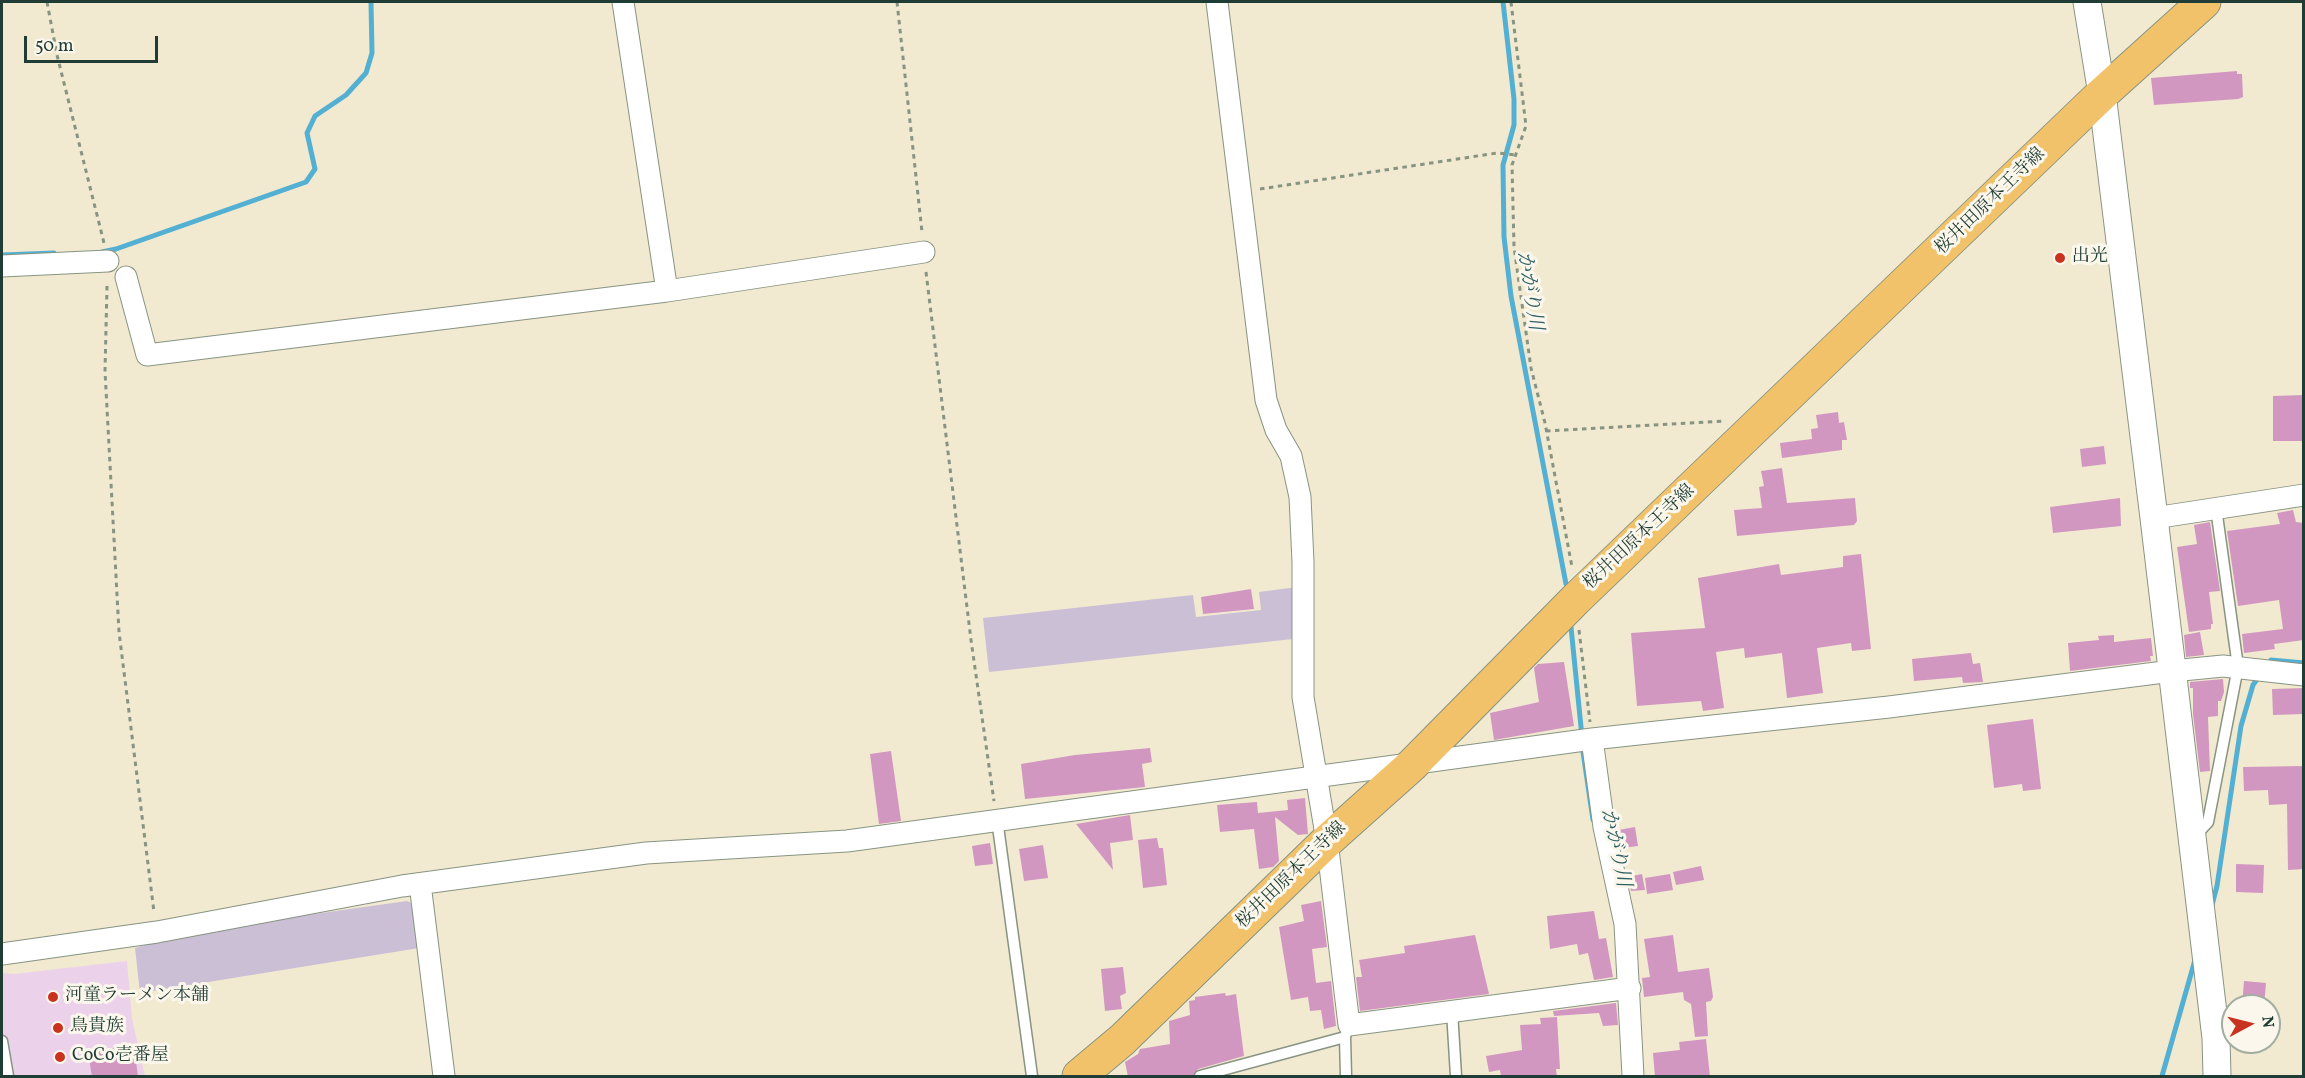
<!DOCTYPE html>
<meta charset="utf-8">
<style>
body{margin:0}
#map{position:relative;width:2305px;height:1078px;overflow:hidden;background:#f1ead1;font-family:Vollkorn,serif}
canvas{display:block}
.frame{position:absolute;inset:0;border:3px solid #1f3d34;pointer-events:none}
.north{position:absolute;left:2221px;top:994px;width:60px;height:60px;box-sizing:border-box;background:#fbf7ec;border:2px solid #a3ada2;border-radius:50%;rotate:83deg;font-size:16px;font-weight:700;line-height:24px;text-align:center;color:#1f3d34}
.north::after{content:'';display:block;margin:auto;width:21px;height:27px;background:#c8321e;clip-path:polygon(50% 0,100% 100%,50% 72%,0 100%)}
.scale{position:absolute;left:24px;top:36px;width:134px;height:27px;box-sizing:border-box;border:3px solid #1f3d34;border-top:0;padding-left:8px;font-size:18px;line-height:21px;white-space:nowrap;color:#1f3d34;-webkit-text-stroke:4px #fbf7ec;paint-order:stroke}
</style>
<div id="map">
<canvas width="2305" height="1078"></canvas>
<div class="frame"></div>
<div class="north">N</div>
<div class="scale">50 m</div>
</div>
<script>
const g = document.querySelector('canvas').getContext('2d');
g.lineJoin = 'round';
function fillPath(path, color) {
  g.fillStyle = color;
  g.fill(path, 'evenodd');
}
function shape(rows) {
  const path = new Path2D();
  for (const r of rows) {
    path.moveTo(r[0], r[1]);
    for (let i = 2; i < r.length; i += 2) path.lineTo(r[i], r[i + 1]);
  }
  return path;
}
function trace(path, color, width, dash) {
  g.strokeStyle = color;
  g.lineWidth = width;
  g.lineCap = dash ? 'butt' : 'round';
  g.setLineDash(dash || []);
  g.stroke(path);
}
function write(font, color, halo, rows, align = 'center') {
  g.font = font + ' Vollkorn,"Noto Serif JP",serif';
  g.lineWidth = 6;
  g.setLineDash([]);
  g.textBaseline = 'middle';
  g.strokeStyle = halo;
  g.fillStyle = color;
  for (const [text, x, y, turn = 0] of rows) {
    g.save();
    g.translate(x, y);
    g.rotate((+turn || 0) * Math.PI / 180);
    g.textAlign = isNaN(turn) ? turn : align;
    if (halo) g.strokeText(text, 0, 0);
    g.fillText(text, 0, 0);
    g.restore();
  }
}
const built = shape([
 [127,961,132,1019,145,1076,2,1076,2,973,14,974]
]);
const industrial = shape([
 [1297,587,1302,638,989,672,983,618,1193,595,1196,617,1261,610,1259,592],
 [407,901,414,904,419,948,140,993,135,948,193,931]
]);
const stream = shape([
 [1503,2,1514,99,1514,125,1503,165,1504,237,1511,296,1566,584],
 [102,252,116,249,306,182,315,169,307,133,315,116,346,95,366,73,372,53,371,2],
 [2,255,54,253],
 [1571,627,1582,737],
 [2267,665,2271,660,2304,663],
 [1583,752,1593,820],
 [2212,905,2217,886,2241,726,2253,685,2260,675],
 [2162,1076,2195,960]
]);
const building = shape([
 [2237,71,2237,74,2242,74,2243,97,2238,99,2154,105,2151,78],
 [2304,395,2304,441,2273,441,2273,396],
 [1838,412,1839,423,1844,422,1847,440,1842,440,1842,450,1782,458,1780,443,1812,439,1811,429,1818,428,1816,415],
 [2104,446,2106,464,2082,467,2080,449],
 [1782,468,1787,503,1855,498,1857,521,1854,525,1737,536,1734,510,1762,508,1759,487,1764,486,1761,471],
 [2120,498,2121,526,2053,533,2050,507],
 [2293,510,2296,522,2304,523,2304,640,2274,644,2275,649,2244,653,2242,634,2283,629,2279,600,2238,606,2227,531,2280,524,2277,513],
 [2210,522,2220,591,2209,592,2213,624,2211,624,2211,629,2189,632,2177,547,2197,544,2194,525],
 [1861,554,1871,649,1852,651,1851,643,1817,648,1823,693,1787,698,1782,653,1745,658,1744,648,1716,652,1724,708,1703,711,1701,701,1637,706,1631,633,1705,628,1698,578,1779,564,1781,575,1843,567,1843,556],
 [1251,589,1254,609,1203,614,1201,597],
 [2200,632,2204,655,2186,657,2184,635],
 [2114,635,2114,642,2151,638,2153,656,2150,656,2151,661,2070,671,2068,643,2099,640,2098,636],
 [1971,653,1973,664,1980,663,1983,682,1963,683,1962,677,1914,681,1912,659],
 [1564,662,1574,726,1494,740,1490,713,1539,702,1534,668,1538,664],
 [2223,679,2224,692,2221,701,2218,701,2218,716,2208,717,2210,771,2200,772,2193,714,2193,688,2190,688,2190,682],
 [2304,688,2304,714,2273,715,2272,689],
 [2033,719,2041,789,2023,791,2022,784,1994,788,1987,725],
 [1150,748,1152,762,1142,764,1145,787,1025,799,1021,764,1075,755],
 [891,751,901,821,879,824,870,754],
 [2304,766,2304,869,2288,870,2287,804,2269,805,2268,790,2244,791,2243,767],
 [1305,798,1308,834,1298,835,1275,817,1279,861,1273,867,1259,869,1254,829,1220,832,1217,805,1257,802,1258,813,1288,810,1287,800],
 [1130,815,1133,840,1110,843,1113,870,1076,824],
 [1635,827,1638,846,1622,848,1618,830],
 [1157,838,1159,848,1163,848,1167,885,1143,888,1138,840],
 [990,843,993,864,975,866,972,846],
 [1043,845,1048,878,1024,881,1019,849],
 [2236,864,2264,865,2263,893,2236,892],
 [1701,866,1704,880,1676,885,1673,872],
 [1642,874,1645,890,1631,891,1628,877],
 [1670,874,1673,890,1647,894,1645,878],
 [1321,901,1327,947,1312,949,1316,983,1331,981,1336,1026,1324,1029,1321,1010,1310,1011,1308,997,1291,1000,1279,927,1304,921,1301,905],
 [1594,911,1599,939,1606,938,1613,977,1594,980,1588,953,1579,955,1577,944,1550,949,1547,916],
 [1475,935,1489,994,1360,1011,1356,977,1362,977,1359,960,1405,953,1404,946],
 [1673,935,1678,972,1709,968,1713,997,1711,1001,1706,1002,1708,1036,1695,1037,1691,1004,1684,1000,1683,992,1644,997,1642,978,1650,977,1644,939],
 [1123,967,1126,993,1120,996,1122,1009,1105,1011,1101,969],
 [2244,981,2266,983,2264,1006,2242,1006],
 [1225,993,1226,996,1236,994,1244,1056,1198,1069,1193,1077,1128,1077,1125,1062,1138,1054,1140,1049,1170,1044,1169,1021,1190,1015,1189,1001,1195,1000,1195,997],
 [1616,1003,1618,1025,1603,1026,1599,1013,1554,1016,1553,1011],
 [1557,1017,1560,1069,1556,1069,1557,1077,1501,1077,1500,1070,1489,1072,1486,1056,1522,1050,1520,1025,1541,1024,1540,1018],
 [1706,1039,1710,1077,1655,1077,1653,1053,1680,1050,1679,1042],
 [134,1045,138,1077,92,1077,88,1052]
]);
const path = shape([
 [47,2,57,55,104,243],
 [897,2,922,232],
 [1511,2,1526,126,1512,165,1514,247,1531,368,1545,423,1572,567],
 [1260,189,1497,153,1517,155],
 [926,272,971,640,994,801],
 [107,286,105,371,119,632,154,912],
 [1546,431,1725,421],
 [1579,630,1590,722]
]);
const service = shape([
 [997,819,1032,1076],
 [2196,835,2208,822,2238,667,2216,508],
 [1452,1011,1456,1076],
 [2,1041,8,1076],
 [1200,1076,1345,1037],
 [1346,1076,1345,1037,1347,1030]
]);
const minor = shape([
 [623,2,667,291],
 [1217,2,1266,400,1276,430,1291,456,1300,497,1303,562,1303,697,1327,841,1349,1025,1630,988],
 [2,266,108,261],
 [126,277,147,355,667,291,924,252],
 [2154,518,2304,495],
 [1592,739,1604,827,1625,924,1633,1076],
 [420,884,444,1076],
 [2,954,157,932,402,886,646,853,847,841,1592,739,1889,707,2172,671,2223,666,2304,675]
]);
const tertiary = shape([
 [2087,2,2102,94,2154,518,2216,1038,2217,1076]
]);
const primary = shape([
 [1079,1076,1122,1040,1327,841,1412,765,1576,599,2102,94,2204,2]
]);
const markers = [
 [2060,258,6,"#c8321e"],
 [53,997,6,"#c8321e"],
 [58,1028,6,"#c8321e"],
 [60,1057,6,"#c8321e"]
];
const streetNames = [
 ["桜井田原本王寺線",1991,202,-44],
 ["桜井田原本王寺線",1640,538,-43],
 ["桜井田原本王寺線",1292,876,-44]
];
const poiNames = [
 ["出光",2072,258],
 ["河童ラーメン本舗",65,997],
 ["鳥貴族",70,1028],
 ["CoCo壱番屋",72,1057]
];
const waterNames = [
 ["かがり川",1528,291,81],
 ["かがり川",1614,848,78]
];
fillPath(built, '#ecd1ea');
fillPath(industrial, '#cbbfd5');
trace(stream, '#54b0d2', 5);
fillPath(building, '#d297c0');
trace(service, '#889482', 13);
trace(minor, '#889482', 23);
trace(tertiary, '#889482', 29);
trace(primary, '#889482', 35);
trace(path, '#889482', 3, [4.5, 4.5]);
trace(service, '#fff', 10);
trace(minor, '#fff', 21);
trace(tertiary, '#fff', 27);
trace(primary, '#f2c26a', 33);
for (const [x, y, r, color] of markers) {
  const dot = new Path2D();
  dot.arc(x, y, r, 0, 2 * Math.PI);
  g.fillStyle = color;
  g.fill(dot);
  trace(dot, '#fbf7ec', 2);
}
write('18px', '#1f3d34', '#fbf7ec', streetNames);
write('18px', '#1f3d34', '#fbf7ec', poiNames, 'left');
write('italic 20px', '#2f6063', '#fbf7ec', waterNames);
</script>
